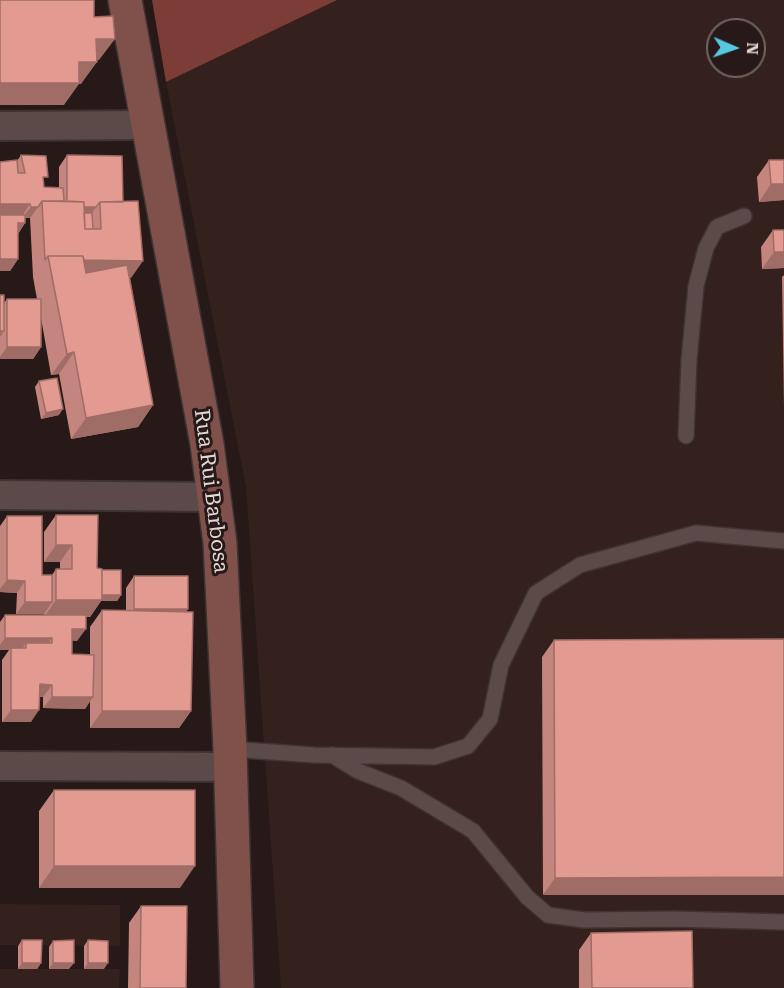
<!DOCTYPE html>
<style>
body{margin:0}
#map{position:relative;width:784px;height:988px;overflow:hidden;background:#261917;font-family:"Roboto Serif",serif}
canvas{display:block}
.north{position:absolute;left:706px;top:18px;width:60px;height:60px;box-sizing:border-box;background:#261917;border:2px solid #716563;border-radius:50%;rotate:92deg;font-size:16px;font-weight:700;line-height:24px;text-align:center;color:#e2d8d6}
.north::after{content:'';display:block;margin:auto;width:21px;height:27px;background:#56c9e1;clip-path:polygon(50% 0,100% 100%,50% 72%,0 100%)}
</style>
<div id="map">
<canvas width="784" height="988"></canvas>
<div class="north">N</div>
</div>
<script>
const g = document.querySelector('canvas').getContext('2d');
g.lineJoin = 'round';
function fillPath(path, color) {
  g.fillStyle = color;
  g.fill(path, 'evenodd');
}
function shape(rows) {
  const path = new Path2D();
  for (const r of rows) {
    path.moveTo(r[0], r[1]);
    for (let i = 2; i < r.length; i += 2) path.lineTo(r[i], r[i + 1]);
  }
  return path;
}
function trace(path, color, width, dash) {
  g.strokeStyle = color;
  g.lineWidth = width;
  g.lineCap = dash ? 'butt' : 'round';
  g.setLineDash(dash || []);
  g.stroke(path);
}
function write(font, color, halo, rows, align = 'center') {
  g.font = font + ' "Roboto Serif",serif';
  g.lineWidth = 6;
  g.setLineDash([]);
  g.textBaseline = 'middle';
  g.strokeStyle = halo;
  g.fillStyle = color;
  for (const [text, x, y, turn = 0] of rows) {
    g.save();
    g.translate(x, y);
    g.rotate((+turn || 0) * Math.PI / 180);
    g.textAlign = isNaN(turn) ? turn : align;
    if (halo) g.strokeText(text, 0, 0);
    g.fillText(text, 0, 0);
    g.restore();
  }
}
const built = shape([
 [337,0,784,0,784,988,281,988,246,487,166,82],
 [718,30,754,30,754,66,718,66],
 [0,904,120,905,120,946,0,945],
 [0,969,120,969,119,988,0,988]
]);
const forest = shape([
 [152,0,337,0,166,82]
]);
const lane = shape([
 [686,436,689,360,696,286,706,248,717,227,744,216],
 [230,749,314,755,434,757,468,746,490,719,501,665,536,593,580,565,696,533,784,541],
 [332,755,358,771,401,788,473,831,527,897,548,915,584,920,674,919,784,922]
]);
const street = shape([
 [0,126,149,125],
 [0,495,215,497],
 [0,766,231,767]
]);
const secondary = shape([
 [125,0,207,444,220,543,230,749,237,988]
]);
const wall = shape([
 [21,155,44,183,44,187,59,188,59,167,67,155,123,202,131,278,130,278,153,405,138,427,71,439,59,374,51,375,41,318,41,347,33,359,0,359,0,295,4,303,7,299,37,299,33,277,30,218,25,218,25,223,18,234,18,259,10,271,17,161],
 [769,160,784,160,784,200,759,202,757,177],
 [773,230,784,230,784,268,762,269,761,247],
 [784,275,784,408,782,277],
 [39,381,59,415,41,419,35,387],
 [56,515,97,568,102,570,121,595,117,601,101,601,90,617,86,617,77,641,72,640,72,654,90,654,90,627,102,610,126,611,126,588,134,576,188,609,186,611,191,711,179,728,90,728,90,701,85,709,43,708,43,697,40,697,31,722,2,722,2,660,9,650,0,650,0,622,5,615,44,615,44,613,16,614,17,593,0,592,0,526,7,516,42,575,52,575,56,569,60,569,60,562,44,562,44,532],
 [784,639,543,895,542,657,554,640],
 [54,790,180,888,39,888,39,811],
 [141,906,186,988,128,988,129,923],
 [591,933,693,988,579,988,579,950],
 [22,940,41,963,37,969,18,969,18,946],
 [88,940,104,969,84,969,84,946],
 [53,941,69,969,49,969,49,947]
]);
const shadedWall = shape([
 [96,39,115,39,99,60,80,61],
 [79,62,97,62,81,84,79,84,64,105,0,105,0,83],
 [771,184,784,184,784,200,759,202],
 [0,204,30,204,22,216,0,216],
 [31,207,38,207,30,218,22,218],
 [67,207,96,207,88,219],
 [18,223,25,223,17,235],
 [774,252,784,252,784,268,762,269],
 [0,259,18,259,10,271,0,271],
 [49,260,143,261,131,278,53,277],
 [0,331,4,331,0,337],
 [7,347,41,347,33,359,0,359,0,357],
 [74,352,59,374,51,375,67,354],
 [153,405,138,427,71,439,86,418],
 [63,409,59,415,41,419,46,413],
 [56,545,72,545,60,562,44,562],
 [7,580,25,581,17,593,0,592,0,589],
 [94,595,121,595,117,601,101,601,90,617,44,617,56,600],
 [25,602,52,602,44,614,16,614],
 [134,609,188,609,179,620,126,620],
 [72,629,86,629,77,641,63,640],
 [5,638,52,638,44,650,26,648,26,643,21,650,11,648,9,650,0,650,0,645],
 [40,684,52,685,43,697,32,696],
 [52,697,93,697,85,709,43,708],
 [11,710,39,710,31,722,2,722],
 [102,711,191,711,179,728,90,728],
 [54,866,195,866,180,888,39,888],
 [784,877,784,895,543,895,555,878],
 [22,963,41,963,37,969,18,969],
 [53,963,74,963,69,969,49,969],
 [88,963,108,963,104,969,84,969]
]);
const building = shape([
 [0,0,94,0,94,17,113,16,115,39,96,39,97,62,79,62,79,83,0,83,0,0],
 [21,155,46,156,48,177,43,177,44,187,63,188,64,201,42,201,38,207,31,207,30,204,0,204,0,162,17,160,18,173,25,173,21,155],
 [67,155,122,156,123,202,100,202,96,207,84,207,84,202,67,201,67,155],
 [769,160,784,160,784,184,771,184,769,160],
 [42,201,84,202,85,229,101,229,100,202,138,201,143,261,84,260,83,256,48,256,45,260,42,201],
 [84,213,92,213,93,229,85,229,84,213],
 [0,215,25,215,25,223,18,223,18,259,0,259,0,215],
 [773,230,784,230,784,252,774,252,773,230],
 [48,256,83,256,86,273,127,265,153,405,86,418,74,352,67,354,48,256],
 [0,295,4,295,4,331,0,331,0,295],
 [7,299,41,299,41,347,7,347,7,299],
 [57,378,63,409,46,413,39,381,57,378],
 [56,515,98,515,97,568,102,569,102,600,56,600,56,569,72,569,72,545,56,545,56,515],
 [7,516,42,516,42,575,52,575,52,602,25,602,25,581,7,580,7,516],
 [102,570,121,570,121,595,102,595,102,570],
 [134,576,188,576,188,609,134,609,134,576],
 [102,610,193,612,191,711,102,711,102,610],
 [5,615,86,615,86,629,72,629,72,654,94,655,93,697,52,697,52,685,40,684,39,710,11,710,11,648,26,648,26,643,52,643,52,638,5,638,5,615],
 [784,639,784,877,555,878,554,640,784,639],
 [54,790,195,790,195,866,54,866,54,790],
 [141,906,187,906,186,988,140,988,141,906],
 [692,931,693,988,592,988,591,933,692,931],
 [22,940,42,940,41,963,22,963,22,940],
 [74,940,74,963,53,963,53,941,74,940],
 [88,940,108,941,108,963,88,963,88,940]
]);
const streetNames = [
 ["Rua Rui Barbosa",211,491,83]
];
fillPath(built, '#34201d');
fillPath(forest, '#7b3d35');
trace(lane, '#3d3331', 18);
trace(street, '#3d3331', 32);
trace(secondary, '#3d3331', 36);
trace(lane, '#5b4a48', 15);
trace(street, '#5b4a48', 28);
trace(secondary, '#80504b', 33);
fillPath(wall, '#c3857d');
fillPath(shadedWall, '#9f6c66');
fillPath(building, '#e39b91');
trace(building, '#9f6c66', 1.5);
write('21px', '#e2d8d6', '#261917', streetNames);
</script>
